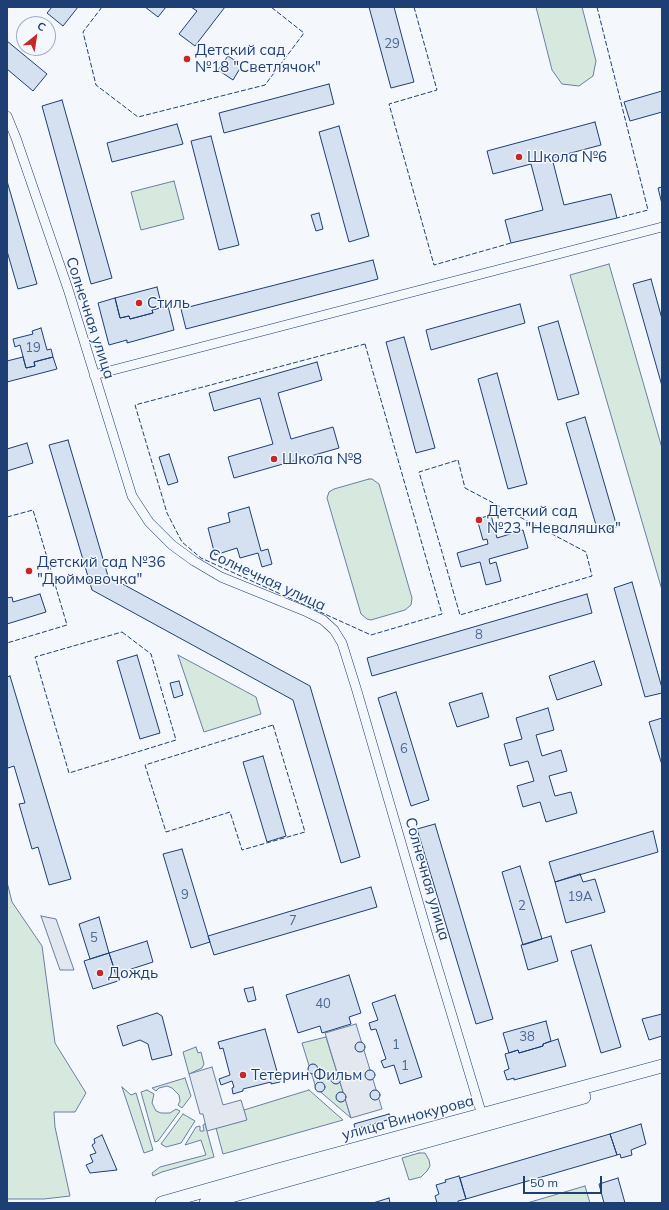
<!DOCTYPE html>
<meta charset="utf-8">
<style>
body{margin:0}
#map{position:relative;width:669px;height:1210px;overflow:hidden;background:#f4f7fb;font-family:Mulish,sans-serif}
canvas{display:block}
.frame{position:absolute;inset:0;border:8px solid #1d3f73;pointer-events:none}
.north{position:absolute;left:16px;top:16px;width:40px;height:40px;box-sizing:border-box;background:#f4f7fb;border:1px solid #9eadc5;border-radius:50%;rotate:30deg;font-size:11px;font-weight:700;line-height:16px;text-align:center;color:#1d3f73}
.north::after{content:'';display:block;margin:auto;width:14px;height:18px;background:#c62828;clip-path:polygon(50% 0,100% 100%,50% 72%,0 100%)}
.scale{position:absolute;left:523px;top:1176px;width:79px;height:18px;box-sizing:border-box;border:2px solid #1d3f73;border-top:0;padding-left:5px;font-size:12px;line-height:14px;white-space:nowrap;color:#1d3f73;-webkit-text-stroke:3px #f4f7fb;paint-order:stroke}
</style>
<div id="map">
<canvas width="669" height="1210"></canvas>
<div class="frame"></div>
<div class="north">С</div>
<div class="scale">50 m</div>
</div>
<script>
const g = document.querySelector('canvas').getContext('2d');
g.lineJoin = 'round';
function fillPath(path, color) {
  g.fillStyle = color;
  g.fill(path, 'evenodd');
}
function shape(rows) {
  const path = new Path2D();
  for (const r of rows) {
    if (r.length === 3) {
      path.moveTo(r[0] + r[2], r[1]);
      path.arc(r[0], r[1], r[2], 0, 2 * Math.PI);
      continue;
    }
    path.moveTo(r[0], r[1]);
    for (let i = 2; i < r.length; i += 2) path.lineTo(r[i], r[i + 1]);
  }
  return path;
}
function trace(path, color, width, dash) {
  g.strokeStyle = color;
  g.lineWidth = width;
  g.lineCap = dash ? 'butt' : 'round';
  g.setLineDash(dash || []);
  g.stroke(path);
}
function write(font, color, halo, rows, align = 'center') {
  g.font = font + ' Mulish,sans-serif';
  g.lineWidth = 3;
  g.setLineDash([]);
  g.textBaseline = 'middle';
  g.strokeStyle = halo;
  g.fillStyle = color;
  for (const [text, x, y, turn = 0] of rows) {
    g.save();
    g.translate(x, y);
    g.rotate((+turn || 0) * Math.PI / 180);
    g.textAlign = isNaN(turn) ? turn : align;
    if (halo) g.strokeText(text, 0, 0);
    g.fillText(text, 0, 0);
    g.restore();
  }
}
const green = shape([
 [536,7,582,7,596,61,593,76,579,86,562,84,552,70,536,7],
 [174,181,184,219,141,230,131,192,174,181],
 [609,264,662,448,662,590,570,275,609,264],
 [369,479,372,479,379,484,412,598,411,605,405,610,371,620,367,619,361,614,327,498,329,492,334,489,369,479],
 [178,655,256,697,261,714,204,732,178,655],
 [7,882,12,902,42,946,55,1043,86,1093,75,1112,54,1112,55,1127,70,1196,44,1199,7,1199,7,882],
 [326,1037,351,1118,316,1088,302,1043,326,1037],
 [196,1047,198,1053,201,1052,204,1064,202,1068,189,1074,183,1052,196,1047],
 [185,1078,191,1096,182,1108,178,1105,180,1101,179,1095,172,1088,167,1086,159,1088,156,1091,152,1088,185,1078],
 [122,1087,131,1095,136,1093,153,1150,144,1153,122,1087],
 [147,1090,154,1094,152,1103,156,1111,161,1113,170,1113,176,1109,180,1111,158,1141,155,1142,141,1092,147,1090],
 [309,1090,343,1120,223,1154,216,1128,246,1120,244,1110,309,1090],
 [183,1114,195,1121,181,1143,166,1147,161,1144,183,1114],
 [205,1124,214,1157,162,1172,153,1176,152,1173,160,1167,206,1155,201,1140,185,1145,196,1127,200,1126,200,1131,204,1131,203,1125,205,1124],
 [419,1153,425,1153,429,1160,430,1166,427,1171,421,1177,409,1180,402,1158,419,1153],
 [585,1186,590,1203,527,1203,585,1186]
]);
const parking = shape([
 [41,916,56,919,74,970,60,970,41,916],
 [356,1024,382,1109,351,1118,325,1033,356,1024],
 [212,1067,223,1105,241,1100,247,1120,207,1131,203,1114,200,1114,189,1074,212,1067]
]);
const building = shape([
 [52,7,78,7,63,26,47,13,52,7],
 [145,7,166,7,158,17,145,7],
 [191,7,225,7,195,46,179,34,197,11,191,7],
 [369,7,394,7,414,82,391,88,369,7],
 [7,41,47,74,33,91,7,69,7,41],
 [228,56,242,65,233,80,218,70,228,56],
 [329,84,334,104,224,133,219,113,329,84],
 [662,91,662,112,630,121,624,102,662,91],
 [62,100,112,278,91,284,42,106,62,100],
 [595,122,601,145,552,158,564,205,611,194,617,218,511,243,505,220,543,210,531,164,493,174,487,151,595,122],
 [177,124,183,144,112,162,107,143,177,124],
 [339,126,369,236,349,242,319,132,339,126],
 [211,136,239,245,219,250,191,141,211,136],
 [7,181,37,284,18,289,7,251,7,181],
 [662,187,662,204,658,188,662,187],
 [319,213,323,229,316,231,311,215,319,213],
 [373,260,378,279,186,329,181,309,373,260],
 [651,279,662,319,662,386,633,284,651,279],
 [157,287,162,307,152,310,153,313,130,319,129,316,120,318,115,298,157,287],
 [115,298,120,318,129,316,130,319,153,313,152,310,168,306,174,330,127,343,127,340,109,345,98,303,115,298],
 [520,304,525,323,431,350,426,330,520,304],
 [558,321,579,394,558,400,538,327,558,321],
 [41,328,47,350,51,349,53,357,34,362,35,366,26,368,20,345,15,347,13,339,33,334,32,331,41,328],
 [404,337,435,448,416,453,386,342,404,337],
 [23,357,26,368,35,366,34,362,53,357,57,369,7,382,7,361,23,357],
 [317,362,322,380,278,393,291,439,333,427,339,448,234,478,228,457,273,444,260,398,214,411,209,393,317,362],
 [497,373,527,484,508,489,478,379,497,373],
 [585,417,617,527,598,532,566,423,585,417],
 [68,440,108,576,310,686,360,857,341,863,293,700,92,590,49,445,68,440],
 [27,443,33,463,7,471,7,449,27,443],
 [169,454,178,482,168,485,159,457,169,454],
 [249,507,261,551,268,549,272,564,262,567,258,553,240,558,237,548,215,555,208,528,230,522,228,513,249,507],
 [491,515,497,538,523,530,528,548,489,559,490,564,496,562,501,581,486,585,480,562,461,567,457,553,488,544,487,539,483,540,477,519,491,515],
 [632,582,662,688,662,693,645,697,614,588,632,582],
 [40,594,46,612,7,624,7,598,12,597,13,602,40,594],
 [587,594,592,613,372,676,367,658,587,594],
 [137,655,160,733,140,739,117,661,137,655],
 [594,661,602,685,557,700,549,676,594,661],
 [10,676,71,879,49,885,38,847,32,849,19,804,25,803,14,766,8,768,7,766,7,677,10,676],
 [179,681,183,695,174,698,170,683,179,681],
 [396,692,429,800,411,806,378,698,396,692],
 [482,693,489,717,457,727,449,703,482,693],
 [548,708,554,730,536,735,542,756,561,750,567,771,549,776,555,796,571,792,577,813,546,822,540,802,523,807,517,786,534,781,528,761,510,766,504,744,522,739,516,718,548,708],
 [662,718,662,765,649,722,662,718],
 [263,756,286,836,267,842,243,762,263,756],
 [435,824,493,1019,476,1024,417,829,435,824],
 [653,831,658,852,555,882,549,862,653,831],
 [182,849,210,942,191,948,163,854,182,849],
 [520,866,542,939,523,945,502,872,520,866],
 [580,874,583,882,595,879,605,912,566,923,555,882,580,874],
 [371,887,377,907,214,955,208,936,371,887],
 [99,917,109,953,90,959,79,924,99,917],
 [551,936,558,961,528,970,521,945,551,936],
 [147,941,153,962,116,974,109,953,147,941],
 [591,945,621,1047,601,1053,571,951,591,945],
 [109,953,118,981,93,989,84,961,109,953],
 [349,975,361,1013,349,1017,351,1024,322,1033,320,1026,298,1033,286,995,349,975],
 [253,987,256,1000,248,1002,244,989,253,987],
 [395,995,422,1077,400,1084,394,1065,384,1068,381,1061,386,1059,376,1029,371,1030,369,1023,378,1020,372,1003,395,995],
 [157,1013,162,1016,172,1055,152,1060,148,1044,140,1040,123,1046,117,1026,157,1013],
 [662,1014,662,1036,649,1040,642,1019,662,1014],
 [546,1021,551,1041,543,1044,543,1046,519,1053,518,1050,509,1053,503,1033,546,1021],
 [265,1029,280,1082,271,1084,271,1082,243,1089,243,1091,233,1094,232,1088,234,1087,232,1081,221,1085,219,1079,230,1075,223,1048,220,1049,218,1042,265,1029],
 [558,1039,566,1066,514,1080,514,1078,507,1080,504,1071,509,1069,505,1054,518,1050,519,1053,543,1046,543,1044,558,1039],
 [360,1047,5],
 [313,1069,5],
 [370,1075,5],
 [336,1079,5],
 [320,1087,5],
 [375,1095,5],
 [341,1097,5],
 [389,1114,391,1119,355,1129,354,1124,389,1114],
 [641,1124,646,1144,631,1150,632,1155,621,1158,620,1154,617,1155,610,1134,641,1124],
 [610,1134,617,1155,466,1199,460,1178,610,1134],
 [102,1135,117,1170,90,1173,86,1165,93,1162,90,1155,96,1153,92,1145,95,1143,94,1139,102,1135],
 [459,1176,466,1199,458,1201,458,1203,437,1203,435,1196,439,1194,436,1185,446,1182,445,1180,459,1176],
 [618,1178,625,1203,604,1203,599,1184,618,1178],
 [389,1198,390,1203,373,1203,389,1198]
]);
const street = shape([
 [7,116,16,138,68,289,132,496,149,522,172,545,194,561,221,577,305,611,323,620,334,630,342,643,357,691,429,939,482,1115],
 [94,375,662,227]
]);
const secondary = shape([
 [162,1203,278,1170,662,1066],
 [206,1203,584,1097]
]);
const fence = shape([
 [102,7,83,32,96,85,138,117,265,85,304,33,271,7],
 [414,7,437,90,389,104,434,265,511,243],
 [597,7,648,210,617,218],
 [365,344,442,614,371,635,201,558,182,542,167,513,135,405,365,344],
 [458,460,465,488,586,552,592,576,460,615,419,472,458,460],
 [7,517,33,510,67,625,7,643],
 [122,632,151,654,176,740,69,773,35,657,122,632],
 [273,725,305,832,242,850,230,812,166,832,145,765,273,725]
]);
const markers = [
 [187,59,4,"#c62828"],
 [519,157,4,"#c62828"],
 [139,303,4,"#c62828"],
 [274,459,4,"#c62828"],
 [479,520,4,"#c62828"],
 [29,571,4,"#c62828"],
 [100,973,4,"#c62828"],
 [243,1075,4,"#c62828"]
];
const numberNames = [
 ["29",392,44],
 ["19",33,348],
 ["8",479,635],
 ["6",404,749],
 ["9",185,895],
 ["19А",580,897],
 ["2",522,906],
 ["7",293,921],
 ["5",94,938],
 ["40",323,1004],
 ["38",527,1037],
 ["1",396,1045],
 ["1",405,1066]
];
const poiNames = [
 ["Детский сад",195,50],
 ["№18 \"Светлячок\"",195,67],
 ["Школа №6",527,157],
 ["Стиль",147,303],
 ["Школа №8",282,459],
 ["Детский сад",487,511],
 ["№23 \"Неваляшка\"",487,528],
 ["Детский сад №36",37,562],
 ["\"Дюймовочка\"",37,579],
 ["Дождь",108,973],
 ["Тетерин Фильм",251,1075]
];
const streetNames = [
 ["Солнечная улица",90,318,72],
 ["Солнечная улица",267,580,25],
 ["Солнечная улица",427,879,74],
 ["улица Винокурова",408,1118,-15]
];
fillPath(green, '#d7e8df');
trace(green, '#687fa3', 1);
fillPath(parking, '#e3e8f0');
trace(parking, '#687fa3', 1);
fillPath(building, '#d5e0f0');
trace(building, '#1d3f73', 1);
trace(street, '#1d3f73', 10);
trace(secondary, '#1d3f73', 14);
trace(street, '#f4f7fb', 9);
trace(secondary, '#f4f7fb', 13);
trace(fence, '#1d3f73', 1, [5, 2]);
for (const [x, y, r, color] of markers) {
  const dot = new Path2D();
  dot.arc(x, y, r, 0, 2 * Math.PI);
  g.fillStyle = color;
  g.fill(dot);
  trace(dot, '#f4f7fb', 1.5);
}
write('13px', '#4b6792', null, numberNames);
write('15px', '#1d3f73', '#f4f7fb', poiNames, 'left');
write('15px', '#1d3f73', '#f4f7fb', streetNames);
</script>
